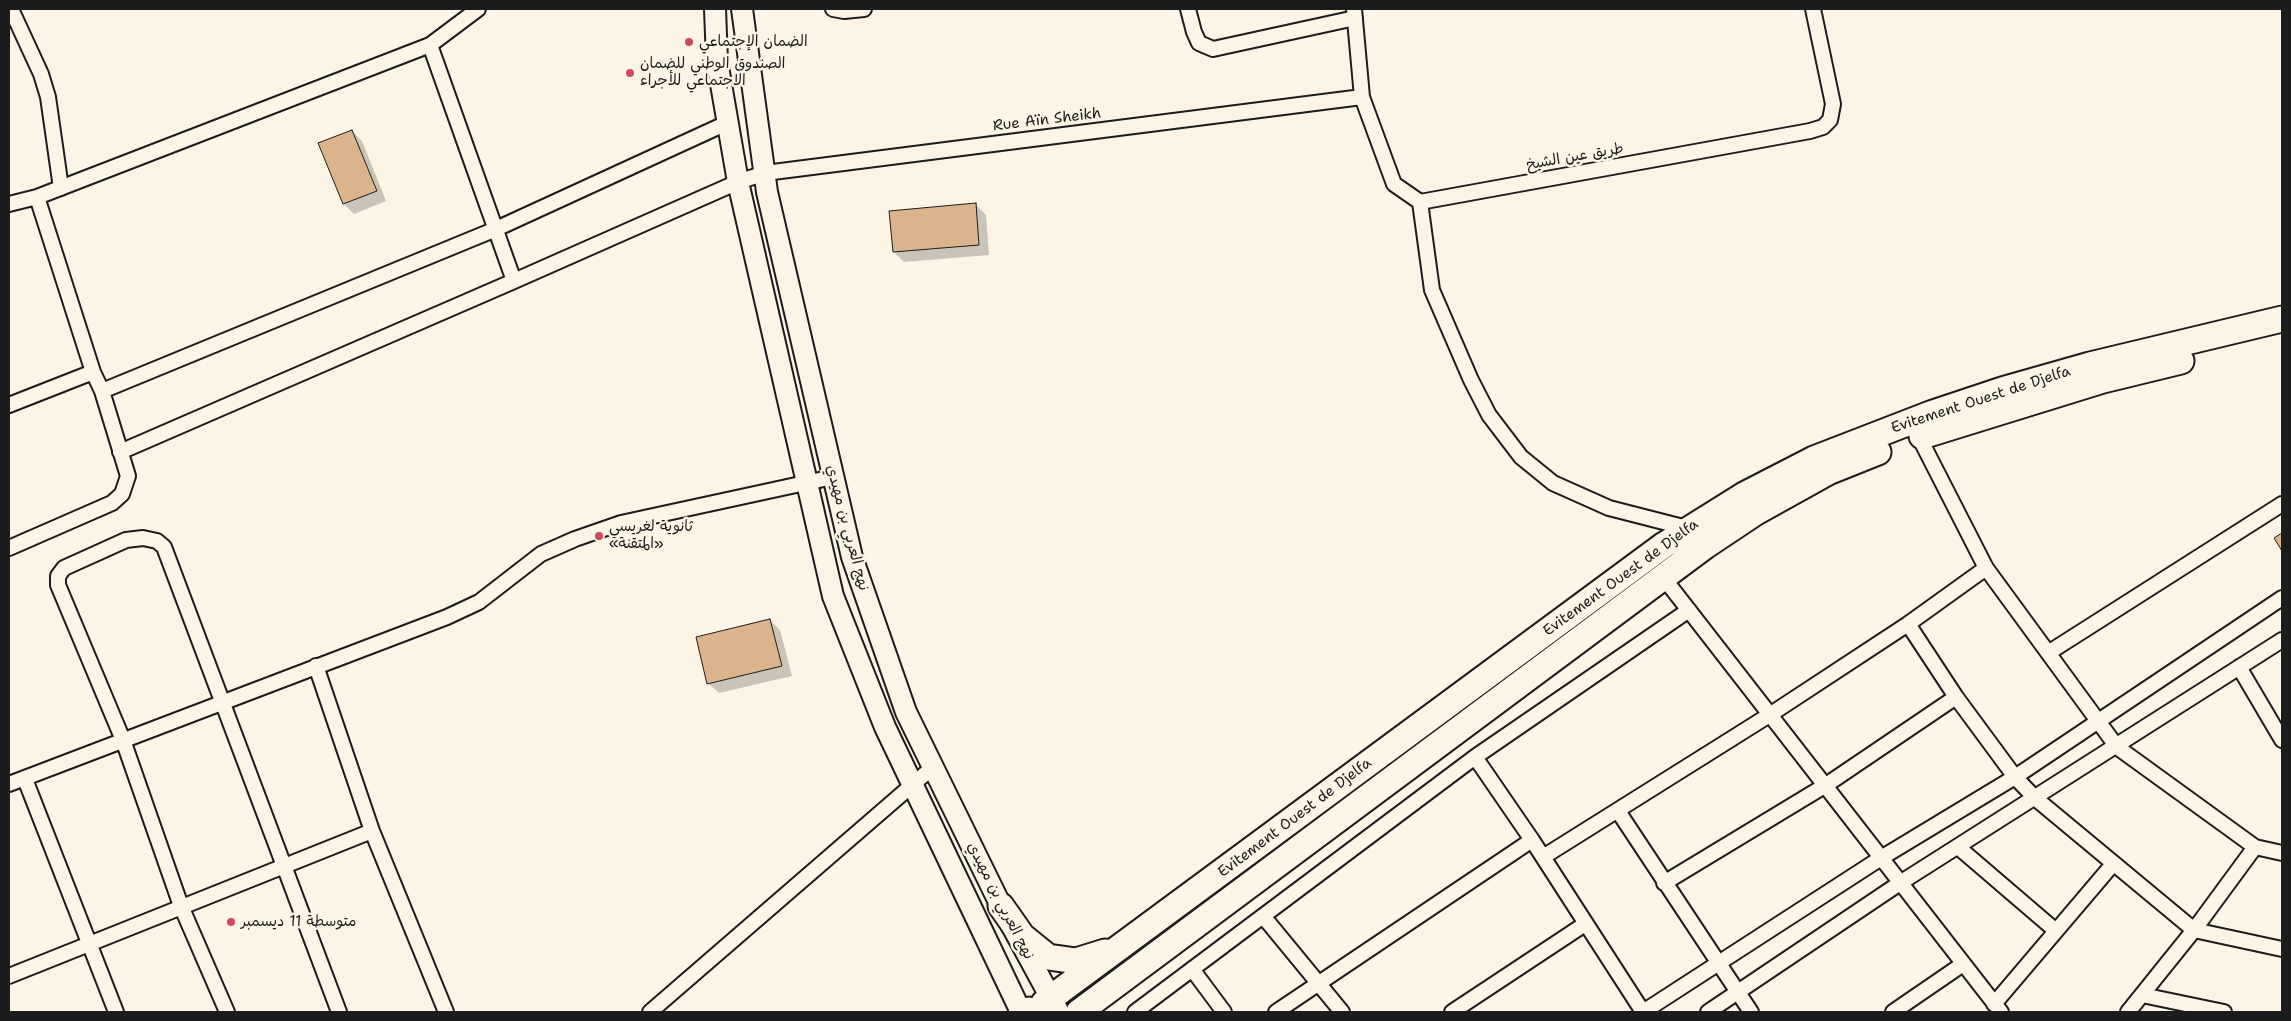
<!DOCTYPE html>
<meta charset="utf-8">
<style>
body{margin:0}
#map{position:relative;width:2291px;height:1021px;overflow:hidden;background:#fcf5e5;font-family:"Shantell Sans",sans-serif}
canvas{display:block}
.frame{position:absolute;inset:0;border:10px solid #1c1c1c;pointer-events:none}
</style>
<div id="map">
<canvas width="2291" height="1021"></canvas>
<div class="frame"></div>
</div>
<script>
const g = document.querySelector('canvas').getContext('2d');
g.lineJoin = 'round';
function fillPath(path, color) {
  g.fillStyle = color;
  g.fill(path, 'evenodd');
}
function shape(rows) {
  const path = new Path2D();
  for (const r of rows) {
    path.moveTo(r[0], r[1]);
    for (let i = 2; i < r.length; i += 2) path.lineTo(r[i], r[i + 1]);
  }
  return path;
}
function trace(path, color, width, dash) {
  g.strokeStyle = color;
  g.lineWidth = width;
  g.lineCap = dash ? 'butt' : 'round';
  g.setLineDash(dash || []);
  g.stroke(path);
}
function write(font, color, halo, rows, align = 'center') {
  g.font = font + ' "Shantell Sans","Playpen Sans Arabic",sans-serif';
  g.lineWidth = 5;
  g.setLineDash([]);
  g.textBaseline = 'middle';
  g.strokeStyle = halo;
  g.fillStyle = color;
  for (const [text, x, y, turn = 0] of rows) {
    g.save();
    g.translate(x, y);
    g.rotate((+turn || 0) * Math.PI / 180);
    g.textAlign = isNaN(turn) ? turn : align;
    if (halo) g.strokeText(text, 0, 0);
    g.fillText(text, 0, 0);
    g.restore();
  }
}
const shadow = shape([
 [352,131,362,141,386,201,354,214,344,204],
 [975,204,986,215,989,255,904,262,894,252],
 [770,620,780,630,792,676,719,693,708,683]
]);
const building = shape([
 [352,130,377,191,343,204,318,143,352,130],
 [976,203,979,245,893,252,889,211,976,203],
 [2282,533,2282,551,2274,538,2282,533],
 [770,619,782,666,707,684,696,637,770,619]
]);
const street = shape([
 [11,9,41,74,48,97,61,188],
 [833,9,844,11,864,9],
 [1188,9,1194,32,1199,43,1213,49,1355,18],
 [1354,9,1362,97,1394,184,1420,202,1810,131,1823,127,1830,120,1833,104,1813,9],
 [430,45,514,281],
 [1420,202,1432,290,1471,380,1489,415,1521,457,1553,483,1609,508,1691,529],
 [9,204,37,197,430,45,478,9],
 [102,391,496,229,729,122],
 [9,405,93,372],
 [1916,431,1986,568,2117,747,2255,847,2282,853],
 [120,452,514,281,738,182,765,173,1362,97],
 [9,548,112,503,122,494,128,476,102,391,93,372,37,197],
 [1663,577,2001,1012],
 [1908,624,1956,697,2015,777,2035,798,2194,930,2282,949],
 [2048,653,2282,504],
 [316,666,372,831,446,1012],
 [2239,667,2282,740],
 [1475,757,1532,840,1643,1012],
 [25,779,116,1012],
 [9,784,447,617,479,602,541,554,575,539,621,523,833,477],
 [1618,811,1751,1012],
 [1958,847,2056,931],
 [1543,857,1771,714,1908,624,1986,568],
 [1664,883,1826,785,1956,697],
 [1263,916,1342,1012],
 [1192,969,1224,1012],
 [9,976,372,831],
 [2142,995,2224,1012],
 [1994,1004,2113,864],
 [227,1012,181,906,123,740,58,585,58,576,64,568,126,540,143,538,157,541,164,547,339,1012],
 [650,1012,933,767],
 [1135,1012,1475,757,1689,610],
 [1276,1012,1532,840],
 [1452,1012,1585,924],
 [1643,1012,1881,858,2015,777,2282,598],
 [1708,1012,1900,883,2282,640],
 [1893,1012,1963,964],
 [2128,1012,2194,930,2255,847]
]);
const secondary = shape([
 [715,9,717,61,738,182,833,596,885,727,1021,1012],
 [742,9,767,192,852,557,906,712,1001,906,1058,1011]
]);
const highway = shape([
 [1922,436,2103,380,2181,361],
 [1001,906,1022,936,1048,957,1076,961,1105,952],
 [1044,1003,1664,545,1744,495,1814,459,1933,413,2002,390,2090,365,2282,319],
 [1022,1012,1029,1010],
 [1079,1012,1705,546,1756,512,1828,472,1878,452]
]);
const markers = [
 [689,42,5,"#d1495b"],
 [630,73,5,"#d1495b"],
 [599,536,5,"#d1495b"],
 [231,922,5,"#d1495b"]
];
const poiNames = [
 ["الضمان الإجتماعي",699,42],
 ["الصندوق الوطني للضمان",640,64],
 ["الاجتماعي للأجراء",640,81],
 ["ثانوية لغريسي",609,527],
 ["«المتقنة»",609,544],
 ["متوسطة 11 ديسمبر",241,922]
];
const streetNames = [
 ["Rue Aïn Sheikh",1047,120,-7],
 ["طريق عين الشيخ",1575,157,-10],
 ["Evitement Ouest de Djelfa",1981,400,-18],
 ["نهج العربي بن مهيدي",847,528,75],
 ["Evitement Ouest de Djelfa",1621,578,-36],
 ["Evitement Ouest de Djelfa",1295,818,-37],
 ["نهج العربي بن مهيدي",1000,901,63]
];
fillPath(shadow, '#0003');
fillPath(building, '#dbb48c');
trace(building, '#1c1c1c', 1);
trace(street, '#1c1c1c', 18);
trace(secondary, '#1c1c1c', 24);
trace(highway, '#1c1c1c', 29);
trace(street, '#fcf5e5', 14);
trace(secondary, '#fcf5e5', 20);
trace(highway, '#fcf5e5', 25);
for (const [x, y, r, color] of markers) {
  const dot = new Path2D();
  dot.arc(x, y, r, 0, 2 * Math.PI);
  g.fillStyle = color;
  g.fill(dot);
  trace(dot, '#fcf5e5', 2);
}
write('15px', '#1c1c1c', '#fcf5e5', poiNames, 'left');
write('15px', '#1c1c1c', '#fcf5e5', streetNames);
</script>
